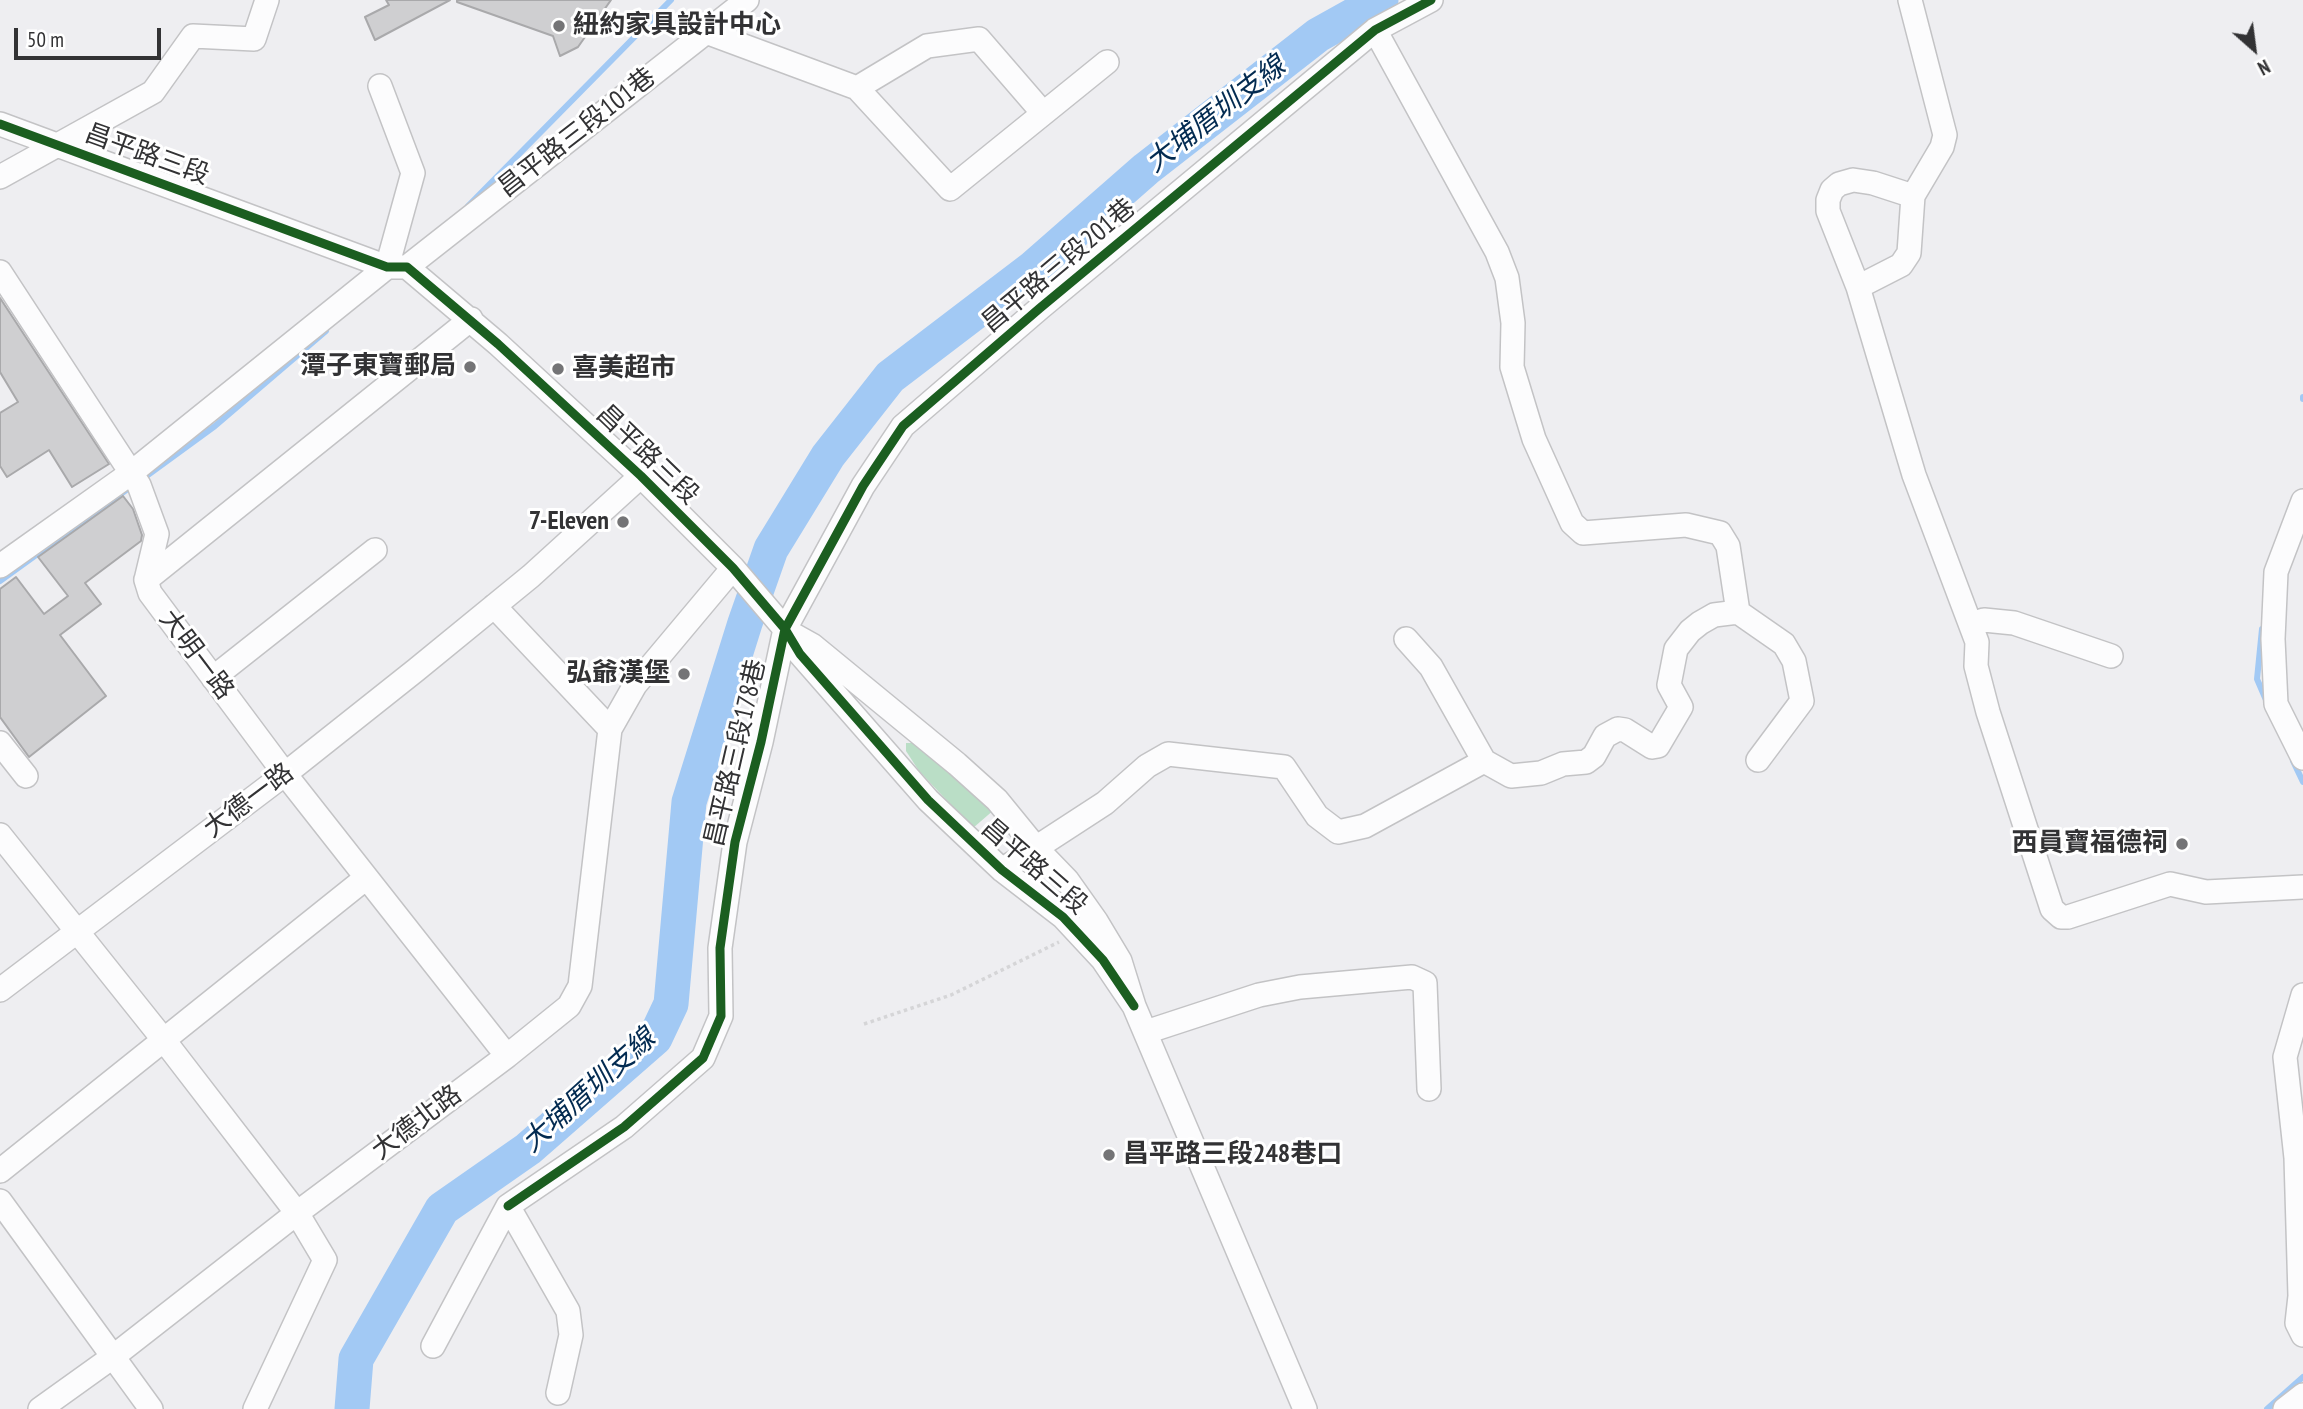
<!DOCTYPE html>
<meta charset="utf-8">
<style>
body{margin:0}
#map{position:relative;width:2303px;height:1409px;overflow:hidden;background:#eeeef1;font-family:"PT Sans Narrow",sans-serif}
canvas{display:block}
.north{position:absolute;left:2219px;top:14px;width:70px;height:70px;-webkit-text-stroke:5px #fff;paint-order:stroke;rotate:152deg;font-size:19px;font-weight:700;line-height:28px;text-align:center;color:#323234}
.north::after{content:'';display:block;margin:auto;width:24px;height:32px;background:#323234;clip-path:polygon(50% 0,100% 100%,50% 72%,0 100%)}
.scale{position:absolute;left:14px;top:28px;width:147px;height:32px;box-sizing:border-box;border:4px solid #323234;border-top:0;padding-left:9px;font-size:21px;line-height:24px;white-space:nowrap;color:#323234;-webkit-text-stroke:5px #fff;paint-order:stroke}
</style>
<div id="map">
<canvas width="2303" height="1409"></canvas>
<div class="north">N</div>
<div class="scale">50 m</div>
</div>
<script>
const g = document.querySelector('canvas').getContext('2d');
g.lineJoin = 'round';
function fillPath(path, color) {
  g.fillStyle = color;
  g.fill(path, 'evenodd');
}
function shape(rows) {
  const path = new Path2D();
  for (const r of rows) {
    path.moveTo(r[0], r[1]);
    for (let i = 2; i < r.length; i += 2) path.lineTo(r[i], r[i + 1]);
  }
  return path;
}
function trace(path, color, width, dash) {
  g.strokeStyle = color;
  g.lineWidth = width;
  g.lineCap = dash ? 'butt' : 'round';
  g.setLineDash(dash || []);
  g.stroke(path);
}
function write(font, color, halo, rows, align = 'center') {
  g.font = font + ' "PT Sans Narrow","Noto Sans TC",sans-serif';
  g.lineWidth = 6;
  g.setLineDash([]);
  g.textBaseline = 'middle';
  g.strokeStyle = halo;
  g.fillStyle = color;
  for (const [text, x, y, turn = 0] of rows) {
    g.save();
    g.translate(x, y);
    g.rotate((+turn || 0) * Math.PI / 180);
    g.textAlign = isNaN(turn) ? turn : align;
    if (halo) g.strokeText(text, 0, 0);
    g.fillText(text, 0, 0);
    g.restore();
  }
}
const green = shape([
 [906,743,916,743,995,809,973,828,919,771,906,751]
]);
const stream = shape([
 [468,206,671,0],
 [2303,397,2303,399],
 [141,480,215,426,326,331],
 [0,581,129,488],
 [2262,629,2257,679,2266,700],
 [2293,761,2303,782],
 [2267,1409,2303,1377]
]);
const river = shape([
 [352,1409,356,1359,442,1209,528,1149,655,1038,671,1004,689,802,745,623,771,549,828,456,890,377,1033,268,1146,169,1318,35,1381,0]
]);
const building = shape([
 [386,0,450,0,375,40,365,17,389,5,386,0],
 [457,0,611,0,578,47,560,56,553,36,457,2,457,0],
 [0,298,109,464,72,487,49,450,7,477,0,466,0,413,18,402,0,372,0,298],
 [123,496,133,509,142,535,141,541,85,583,101,604,60,635,106,696,29,757,0,717,0,589,16,577,44,614,68,596,38,557,123,496]
]);
const path = shape([
 [864,1024,951,995,1059,942]
]);
const minor = shape([
 [1375,30,1497,252,1507,278,1513,323,1512,367,1534,439,1572,523,1583,533,1686,525,1720,533,1728,546,1738,612,1784,644,1794,661,1802,701,1758,760],
 [706,32,857,88,927,46,979,39,1043,113],
 [380,86,413,173,387,267],
 [857,88,950,189,1107,62],
 [0,124,387,267,407,267,498,344,641,476,733,568,785,629,800,654,928,800,1002,870,1063,917,1103,960,1134,1006],
 [0,177,153,92,193,36,254,39,267,0],
 [1913,196,1873,183,1853,180,1839,184,1832,190,1828,200,1828,211,1858,287,1914,475,1977,642,1976,666,1988,712,2052,909,2061,917,2068,917,2170,884,2206,892,2303,887],
 [407,267,747,0],
 [0,272,139,485,157,534,146,580],
 [1858,287,1901,265,1909,253,1913,196,1942,147,1945,135,1910,0],
 [471,319,146,580,150,593,285,774,507,1056],
 [2303,501,2276,572,2273,639,2276,704,2303,758],
 [0,566,131,473,387,267],
 [494,606,610,729],
 [1971,624,1984,620,2014,623,2111,656],
 [794,635,812,645,957,764,997,800,1037,849,1067,880,1096,921,1120,961,1134,1006,1305,1409],
 [1406,639,1431,667,1484,761,1511,776,1541,773,1563,764,1586,762,1594,756,1605,736,1618,729,1625,730,1652,747,1658,746,1681,707,1669,685,1676,649,1690,631,1700,623,1714,615,1738,612],
 [213,678,375,550],
 [0,743,26,776],
 [0,835,163,1039,297,1213,325,1260,255,1409],
 [1002,870,1105,803,1147,766,1168,754,1284,767,1317,816,1338,832,1365,826,1484,761],
 [0,990,285,774,416,670,531,576,641,476],
 [2303,995,2285,1057,2296,1158,2300,1296,2297,1323,2303,1335],
 [1146,1032,1259,995,1300,987,1412,977,1425,983,1429,1089],
 [0,1171,366,878],
 [0,1201,151,1409],
 [508,1206,568,1311,571,1335,558,1393],
 [433,1346,508,1206,624,1127,703,1058,721,1016,720,948,735,842,761,742,785,629,863,486,903,426,1040,308,1375,30,1431,0],
 [40,1409,114,1356,297,1213,507,1056,569,1006,580,986,610,729,635,685,733,568],
 [2285,1409,2303,1395]
]);
const cycleway = shape([
 [0,124,387,267,407,267,498,344,641,476,733,568,785,629,800,654,928,800,1002,870,1063,917,1103,960,1134,1006],
 [508,1206,624,1127,703,1058,721,1016,720,948,735,842,761,742,785,629,863,486,903,426,1040,308,1375,30,1431,0]
]);
const markers = [
 [559,26,7,"#747476"],
 [470,367,7,"#747476"],
 [558,369,7,"#747476"],
 [623,522,7,"#747476"],
 [684,674,7,"#747476"],
 [2182,844,7,"#747476"],
 [1109,1155,7,"#747476"]
];
const poiNames = [
 ["紐約家具設計中心",573,26,"left"],
 ["潭子東寶郵局",456,367],
 ["喜美超市",572,369,"left"],
 ["7-Eleven",609,522],
 ["弘爺漢堡",670,674],
 ["西員寶福德祠",2168,844],
 ["昌平路三段248巷口",1123,1155,"left"]
];
const streetNames = [
 ["昌平路三段101巷",577,133,-38],
 ["昌平路三段",147,155,20],
 ["昌平路三段201巷",1059,266,-40],
 ["昌平路三段",647,455,44],
 ["大明一路",196,655,53],
 ["昌平路三段178巷",736,753,-77],
 ["大德一路",249,801,-37],
 ["昌平路三段",1034,867,41],
 ["大德北路",417,1123,-37]
];
const waterNames = [
 ["大埔厝圳支線",1216,115,-38],
 ["大埔厝圳支線",589,1091,-42]
];
fillPath(green, '#badec6');
trace(stream, '#a2c9f4', 6);
trace(river, '#a2c9f4', 35);
fillPath(building, '#cfcfd1');
trace(building, '#a9a9ab', 2);
trace(minor, '#c3c3c5', 26);
trace(path, '#d5d5d7', 3.5, [3.5, 3.5]);
trace(minor, '#fcfcfd', 23);
trace(cycleway, '#1b5e20', 9);
for (const [x, y, r, color] of markers) {
  const dot = new Path2D();
  dot.arc(x, y, r, 0, 2 * Math.PI);
  g.fillStyle = color;
  g.fill(dot);
  trace(dot, '#fff', 2.5);
}
write('bold 26px', '#323234', '#fff', poiNames, 'right');
write('26px', '#323234', '#fff', streetNames);
write('italic 28px', '#032b51', '#fff', waterNames);
</script>
